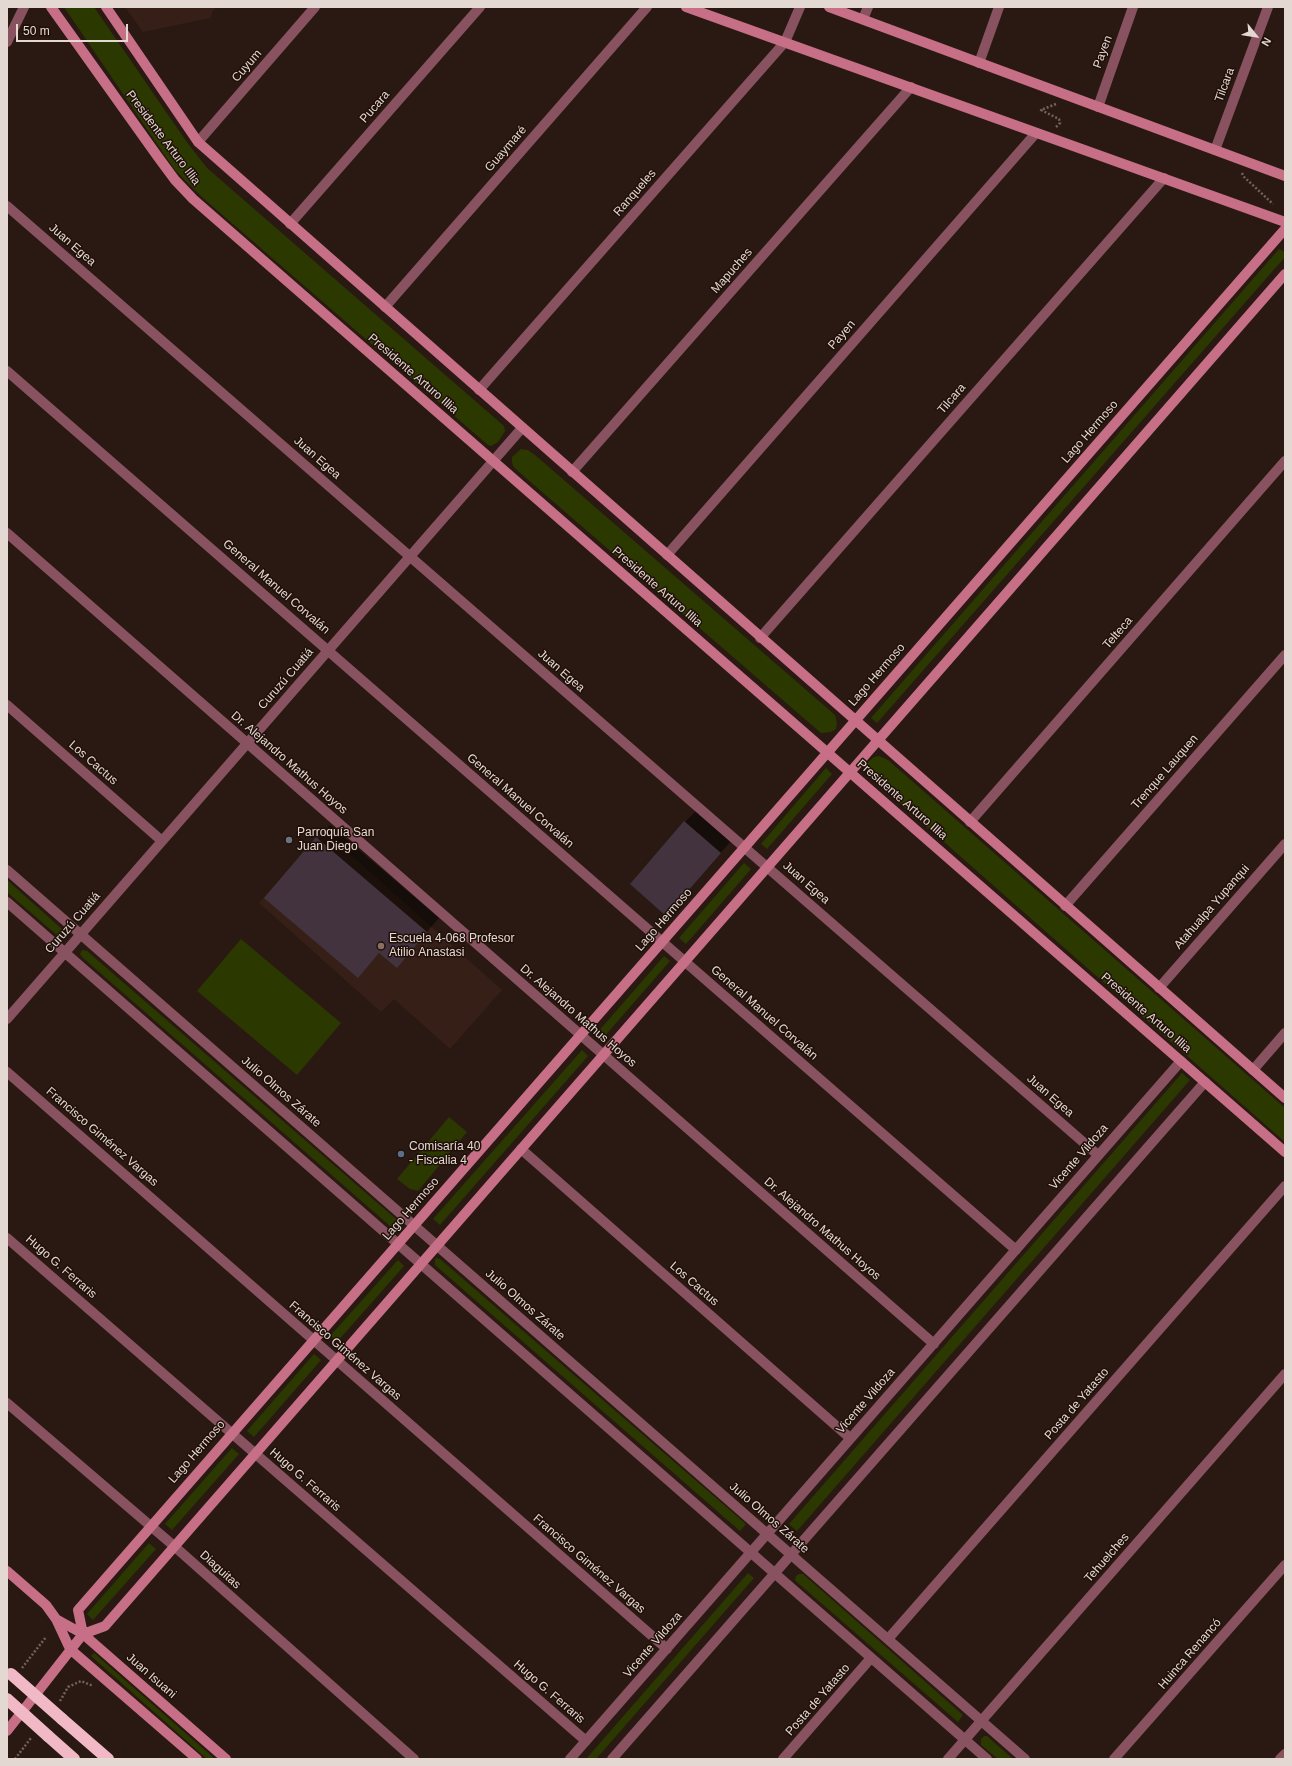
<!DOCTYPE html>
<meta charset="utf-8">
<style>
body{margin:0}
#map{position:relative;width:1292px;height:1766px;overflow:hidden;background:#291912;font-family:Helvetica,sans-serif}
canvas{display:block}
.frame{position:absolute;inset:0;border:8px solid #e4d8d3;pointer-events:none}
.north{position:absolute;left:1236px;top:16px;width:40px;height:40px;-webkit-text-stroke:3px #201009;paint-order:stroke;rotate:120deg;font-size:11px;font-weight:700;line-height:16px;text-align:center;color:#e4d8d3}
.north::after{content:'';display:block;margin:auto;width:14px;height:18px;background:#e4d8d3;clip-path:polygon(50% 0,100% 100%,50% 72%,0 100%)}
.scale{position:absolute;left:16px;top:24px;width:112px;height:18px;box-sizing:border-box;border:2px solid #e4d8d3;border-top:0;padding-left:5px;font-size:12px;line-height:14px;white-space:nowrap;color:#e4d8d3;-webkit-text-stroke:3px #201009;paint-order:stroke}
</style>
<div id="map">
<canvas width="1292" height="1766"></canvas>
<div class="frame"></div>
<div class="north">N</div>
<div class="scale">50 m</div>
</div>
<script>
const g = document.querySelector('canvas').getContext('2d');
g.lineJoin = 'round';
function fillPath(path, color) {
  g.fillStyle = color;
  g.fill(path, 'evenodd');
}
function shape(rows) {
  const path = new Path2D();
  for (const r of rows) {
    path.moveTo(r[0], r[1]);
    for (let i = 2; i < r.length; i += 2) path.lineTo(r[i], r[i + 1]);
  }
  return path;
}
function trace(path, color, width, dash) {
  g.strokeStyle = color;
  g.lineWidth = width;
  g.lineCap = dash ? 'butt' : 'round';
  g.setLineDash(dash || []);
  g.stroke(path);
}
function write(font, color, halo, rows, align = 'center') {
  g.font = font + ' Helvetica,sans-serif';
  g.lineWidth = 3;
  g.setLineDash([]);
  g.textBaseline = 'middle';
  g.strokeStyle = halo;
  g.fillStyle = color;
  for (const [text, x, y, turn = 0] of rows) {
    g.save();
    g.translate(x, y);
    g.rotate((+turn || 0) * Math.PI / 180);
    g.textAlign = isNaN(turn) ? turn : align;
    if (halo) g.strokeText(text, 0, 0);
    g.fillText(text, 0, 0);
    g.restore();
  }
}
const built = shape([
 [125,7,215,7,210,18,143,32],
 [323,830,502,990,450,1049,394,999,381,1012,259,903]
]);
const green = shape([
 [64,7,94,7,186,141,207,168,504,426,505,431,498,442,491,446,488,445,203,198,176,171,168,160],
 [1279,249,1285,252,1285,257,877,723,871,718],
 [521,449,528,450,535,455,835,715,837,723,836,729,831,732,821,733,519,472,513,466,512,461,512,457],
 [879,756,888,760,1285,1108,1285,1142,869,776,866,768,868,762,874,757],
 [826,768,832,774,767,849,761,844],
 [744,863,751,869,686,944,679,938],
 [7,880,63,930,64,935,58,936,7,892],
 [241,939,341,1023,297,1075,197,991],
 [82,950,87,951,396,1219,400,1224,400,1228,396,1230,390,1226,82,957,80,954],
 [664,956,670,961,603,1038,597,1033],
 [582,1050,588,1056,440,1225,433,1219],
 [1182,1073,1190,1080,797,1531,789,1524],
 [449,1117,467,1132,418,1191,410,1189,397,1179],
 [437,1258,440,1259,746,1524,740,1531,435,1265,435,1259],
 [398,1260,404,1266,337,1342,330,1336],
 [314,1354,321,1360,254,1437,247,1431],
 [232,1448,239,1454,172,1530,165,1524],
 [149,1543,156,1549,93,1620,87,1614],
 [748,1573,754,1578,596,1759,586,1759],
 [799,1574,803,1574,963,1715,958,1722,798,1583,795,1580,796,1576],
 [94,1653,215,1759,207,1759,91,1656],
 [984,1736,987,1736,1013,1759,998,1759,981,1745,981,1739]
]);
const shadow = shape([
 [698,809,733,839,666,914,685,822],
 [330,825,439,918,397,966,380,952,358,977,265,898]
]);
const building = shape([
 [684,821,721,853,666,916,630,884],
 [316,837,427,932,397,968,379,953,358,978,264,898]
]);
const path = shape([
 [1056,127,1060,123,1059,119,1041,110,1056,104],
 [1242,173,1243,176,1273,204],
 [22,1668,46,1637],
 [60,1701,68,1687,81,1681,93,1686],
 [15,1759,31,1738]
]);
const street = shape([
 [863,19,868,7],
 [7,42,24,7],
 [979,63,999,7],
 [1098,107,1133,7],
 [198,142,315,7],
 [1215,150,1268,7],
 [7,206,1098,1155],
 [290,224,480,7],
 [385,307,647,7],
 [7,371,1016,1250],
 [479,390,785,42,800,7],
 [572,472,911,87],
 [7,533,934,1344],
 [667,555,1036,133],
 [760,638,1164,178],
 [7,705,162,841],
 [970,822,1285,461],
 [7,870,1025,1759],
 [7,902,987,1759],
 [1065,906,1285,655],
 [1159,988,1285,844],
 [7,1019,522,428],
 [1253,1070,1285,1033],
 [7,1072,667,1649],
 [521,1149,850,1438],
 [7,1238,586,1741],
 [7,1403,174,1546,414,1759],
 [888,1639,1285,1186],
 [570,1759,1181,1061],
 [612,1759,1205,1082],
 [783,1759,871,1658],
 [948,1759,1285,1374],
 [1114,1759,1285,1565],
 [1280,1759,1285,1754]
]);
const secondary = shape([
 [51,7,158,157,175,180,193,199,1285,1152],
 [106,7,198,142,1285,1098],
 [686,7,1285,222],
 [829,7,1285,176],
 [7,1571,46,1605,56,1619,70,1649,197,1759],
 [56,1619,83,1634,226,1759],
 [83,1634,78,1610,1285,229],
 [7,1731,83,1634,105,1626,1285,274]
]);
const highway = shape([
 [62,1719,108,1759],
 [48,1736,74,1759]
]);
const highwayBridge = shape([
 [11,1674,62,1719],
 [7,1699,48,1736]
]);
const markers = [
 [289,840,4,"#6b7280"],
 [381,946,4,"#8d6e63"],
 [401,1154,4,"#5c6f8a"]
];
const streetNames = [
 ["Payen",1103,52,-70],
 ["Cuyum",247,66,-49],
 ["Tilcara",1225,85,-70],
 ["Pucara",375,107,-49],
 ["Presidente Arturo Illia",163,138,53],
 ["Guaymaré",506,149,-49],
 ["Ranqueles",635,193,-49],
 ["Juan Egea",72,245,41],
 ["Mapuches",732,271,-49],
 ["Payen",842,335,-49],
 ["Presidente Arturo Illia",413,374,41],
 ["Tilcara",952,399,-49],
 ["Lago Hermoso",1090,432,-49],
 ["Juan Egea",317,458,41],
 ["General Manuel Corvalán",276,587,41],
 ["Presidente Arturo Illia",657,587,41],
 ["Telteca",1118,633,-49],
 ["Juan Egea",561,671,41],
 ["Lago Hermoso",877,675,-49],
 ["Curuzú Cuatiá",286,679,-49],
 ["Los Cactus",93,763,41],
 ["Dr. Alejandro Mathus Hoyos",289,763,41],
 ["Trenque Lauquen",1165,772,-49],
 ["Presidente Arturo Illia",902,800,41],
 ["General Manuel Corvalán",520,801,41],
 ["Juan Egea",806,883,41],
 ["Atahualpa Yupanqui",1212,907,-49],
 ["Lago Hermoso",664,920,-49],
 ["Curuzú Cuatiá",73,923,-49],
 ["General Manuel Corvalán",764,1013,41],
 ["Presidente Arturo Illia",1146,1013,41],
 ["Dr. Alejandro Mathus Hoyos",578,1016,41],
 ["Julio Olmos Zárate",281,1092,41],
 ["Juan Egea",1050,1096,41],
 ["Francisco Giménez Vargas",102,1137,41],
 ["Vicente Vildoza",1079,1157,-49],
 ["Lago Hermoso",411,1209,-49],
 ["Dr. Alejandro Mathus Hoyos",822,1229,41],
 ["Hugo G. Ferraris",61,1267,41],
 ["Los Cactus",694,1284,41],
 ["Julio Olmos Zárate",525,1305,41],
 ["Francisco Giménez Vargas",345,1351,41],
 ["Vicente Vildoza",866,1401,-49],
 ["Posta de Yatasto",1077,1404,-49],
 ["Lago Hermoso",197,1452,-49],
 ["Hugo G. Ferraris",305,1480,41],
 ["Julio Olmos Zárate",769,1518,41],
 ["Tehuelches",1107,1558,-49],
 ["Francisco Giménez Vargas",589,1564,41],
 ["Diaguitas",220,1570,42],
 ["Vicente Vildoza",653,1645,-49],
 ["Huinca Renancó",1190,1654,-49],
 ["Juan Isuani",151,1676,41],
 ["Hugo G. Ferraris",549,1692,41],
 ["Posta de Yatasto",818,1700,-49]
];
const poiNames = [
 ["Parroquía San",297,833],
 ["Juan Diego",297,847],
 ["Escuela 4-068 Profesor",389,939],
 ["Atilio Anastasi",389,953],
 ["Comisaría 40",409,1147],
 ["- Fiscalia 4",409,1161]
];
fillPath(built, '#361f16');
fillPath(green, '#2b3901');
fillPath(shadow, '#0007');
fillPath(building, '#42333e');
trace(path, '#71635c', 2.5, [2, 2]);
trace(street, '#895260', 10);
trace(secondary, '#c66f86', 10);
trace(highway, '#f1b9c6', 12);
trace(highwayBridge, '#f1b9c6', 12);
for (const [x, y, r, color] of markers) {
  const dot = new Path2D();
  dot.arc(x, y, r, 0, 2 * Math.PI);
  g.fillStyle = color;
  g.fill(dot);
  trace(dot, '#201009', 1.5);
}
write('12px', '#e4d8d3', '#201009', streetNames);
write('12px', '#e4d8d3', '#201009', poiNames, 'left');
</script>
